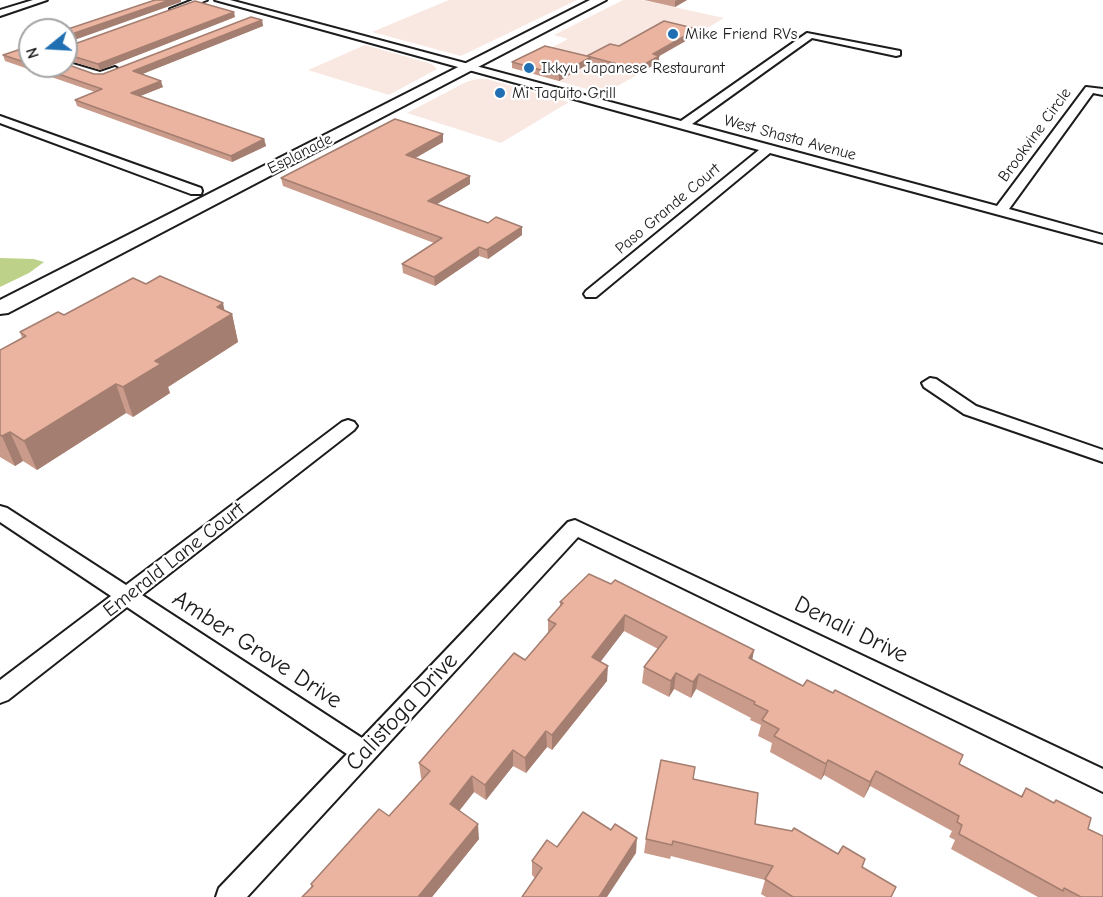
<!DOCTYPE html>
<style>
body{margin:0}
#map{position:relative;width:1103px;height:897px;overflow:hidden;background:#fff;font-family:"Comic Neue",sans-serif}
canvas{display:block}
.north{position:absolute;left:18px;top:18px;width:60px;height:60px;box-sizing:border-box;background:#fff;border:2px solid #a4a4a4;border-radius:50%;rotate:252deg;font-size:16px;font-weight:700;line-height:24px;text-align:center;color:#1c1c1c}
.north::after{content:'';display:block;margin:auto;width:21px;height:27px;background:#1f6fb2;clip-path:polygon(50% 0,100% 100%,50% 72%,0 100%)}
</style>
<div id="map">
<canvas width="1103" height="897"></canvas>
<div class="north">N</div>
</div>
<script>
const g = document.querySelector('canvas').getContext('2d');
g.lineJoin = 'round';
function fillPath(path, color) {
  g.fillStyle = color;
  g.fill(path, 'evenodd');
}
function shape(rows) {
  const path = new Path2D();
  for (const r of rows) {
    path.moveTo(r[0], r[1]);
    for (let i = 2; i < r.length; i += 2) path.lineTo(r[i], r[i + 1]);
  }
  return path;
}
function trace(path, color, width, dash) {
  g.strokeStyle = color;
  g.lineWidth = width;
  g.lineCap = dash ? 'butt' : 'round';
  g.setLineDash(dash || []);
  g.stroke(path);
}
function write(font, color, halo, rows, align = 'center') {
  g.font = font + ' "Comic Neue",sans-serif';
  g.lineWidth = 4.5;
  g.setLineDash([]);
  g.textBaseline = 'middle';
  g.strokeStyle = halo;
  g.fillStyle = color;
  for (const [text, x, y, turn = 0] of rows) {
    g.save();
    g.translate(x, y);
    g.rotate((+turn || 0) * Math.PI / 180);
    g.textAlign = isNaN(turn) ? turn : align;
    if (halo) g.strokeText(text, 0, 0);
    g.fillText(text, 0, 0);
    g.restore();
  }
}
const built = shape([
 [449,0,577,0,461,56,372,32],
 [623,0,642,0,724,18,654,60,659,62,604,94,512,68,568,39,554,35],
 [365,45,432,64,437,69,389,95,308,70],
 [477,79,487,79,569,102,501,143,407,113,466,82]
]);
const green = shape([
 [0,258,34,259,44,262,29,273,0,287]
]);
const minor = shape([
 [33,0,47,0,0,16,0,10,33,0],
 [193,0,207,0,178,11,170,9,193,0],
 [215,0,230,0,681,121,807,33,900,51,900,55,896,56,812,38,692,124,997,206,1086,87,1103,89,1103,95,1093,93,1009,209,1103,235,1103,243,770,153,596,297,586,297,584,294,586,291,759,150,215,0],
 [66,62,100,72,115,67,120,70,100,79,62,67,66,66,66,62],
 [0,116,201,188,202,191,201,194,191,194,0,123,0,116],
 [930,378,936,379,976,406,1103,450,1103,462,964,414,924,387,922,383,930,378],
 [348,420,354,422,357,426,354,430,142,595,362,738,568,522,575,520,1103,769,1103,792,578,537,247,897,216,897,219,888,347,754,127,607,8,700,0,703,0,680,111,596,0,522,0,506,7,508,126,585,342,422,348,420]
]);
const secondary = shape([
 [590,0,606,0,8,313,0,314,0,300,590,0]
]);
const wall = shape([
 [644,0,687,0,675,7],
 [235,17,100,70,67,60,66,60,66,47],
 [262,20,263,26,142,74,163,87,140,96,264,139,266,146,232,162,77,106,75,100,95,92,5,61,3,55,30,46,30,66,66,66,94,74,103,74],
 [696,35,659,56,659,62,636,75,590,63,559,81,512,68,512,62,587,56,619,46],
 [443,134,443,142,415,158,470,184,437,204,488,223,522,227,522,235,488,259,479,256,435,286,403,273,402,264,434,243,283,186,281,178],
 [225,311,232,314,238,342,168,387,170,393,133,417,126,413,37,470,23,461,15,466,0,457,0,350,22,338,20,332,64,315],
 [611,584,754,650,752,660,959,764,1021,796,1026,788,1054,803,1056,800,1088,829,1103,897,1038,897,951,849,955,840,949,837,952,831,870,786,864,798,824,775,821,780,770,752,772,743,758,736,761,725,750,720,751,718,696,689,691,698,674,689,669,697,642,683,644,667,658,649,624,631,600,661,607,681,552,750,547,747,526,773,513,766,486,800,474,792,459,811,479,839,432,897,302,897,311,887,311,884,389,816,422,779,421,778,419,763,525,660,548,633,548,620,560,607,560,602],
 [693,779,755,824,838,854,865,859,862,867,891,897,766,897,761,894,765,880,671,856,670,859,644,853,646,839],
 [557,847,636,853,535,878,532,875,532,861]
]);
const shadedWall = shape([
 [170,0,181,0,181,2,66,43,66,36],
 [677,0,687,0,675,7,675,1],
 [234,12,235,17,100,70,98,64],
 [262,20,263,26,135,77,133,71],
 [697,29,696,35,659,56,659,62,636,75,636,69,653,54],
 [591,57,590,63,559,81,559,75],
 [161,81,163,87,133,99,131,93],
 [443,134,443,142,407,163,406,155],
 [264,139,266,146,232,162,231,156],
 [470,176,470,184,429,209,428,201],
 [522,227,522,235,488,259,487,250],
 [479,247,479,256,435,286,434,277],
 [223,303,226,317,232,314,238,342,168,387,170,393,133,417,123,387,217,307],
 [116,384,126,413,37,470,24,441],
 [10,432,23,461,15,466,2,436],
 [625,615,624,631,592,673,592,657],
 [754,650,751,666,749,658],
 [608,666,607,681,552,750,552,735],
 [676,673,674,689,669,697,671,681],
 [699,674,696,689,691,698,693,682],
 [546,731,547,747,526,773,525,758],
 [513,750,513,766,486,800,485,785],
 [828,760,824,775,821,780,826,764],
 [876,771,870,786,864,798,870,782],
 [472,776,474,792,452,820,450,804],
 [478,824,479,839,432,897,418,897],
 [637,838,636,853,607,897,599,897]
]);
const building = shape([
 [155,0,170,0,66,36,65,30,155,0],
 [195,1,234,12,98,64,66,54,66,47,195,1],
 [251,17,262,20,133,71,161,81,131,93,264,139,231,156,75,100,102,89,35,66,66,66,66,64,94,74,103,74,251,17],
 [664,21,697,29,653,54,659,56,636,69,587,56,610,44,619,46,664,21],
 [30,46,30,64,3,55,30,46],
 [545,46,591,57,559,75,512,62,545,46],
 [395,119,443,134,406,155,470,176,428,201,488,223,496,217,522,227,487,250,479,247,434,277,402,264,442,238,281,178,395,119],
 [160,276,223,303,217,307,232,314,155,361,161,364,123,387,116,384,24,441,10,432,2,436,0,435,0,350,26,336,20,332,58,312,64,315,133,278,146,284,160,276],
 [589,574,611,584,615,580,754,650,749,658,803,686,807,680,833,693,835,690,963,755,959,764,1022,797,1026,788,1054,803,1056,800,1091,818,1088,829,1103,836,1103,897,1081,897,1064,888,1063,891,959,834,962,825,957,822,959,816,876,771,870,782,828,760,826,764,774,736,779,729,762,720,768,711,754,704,755,702,699,674,693,682,676,673,671,681,644,667,667,637,625,615,592,657,608,666,552,735,546,731,525,758,513,750,485,785,472,776,450,804,478,824,418,897,302,897,313,886,311,884,379,809,389,816,430,771,419,763,514,653,525,660,556,624,548,620,563,603,560,602,589,574],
 [661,760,695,767,693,779,758,793,755,824,792,831,794,828,838,854,843,846,865,859,862,867,896,887,891,897,793,897,765,879,773,866,673,841,672,845,646,839,661,760],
 [583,812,611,830,615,824,637,838,599,897,522,897,542,868,532,861,547,840,557,847,583,812]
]);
const markers = [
 [673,34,6,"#1f6fb2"],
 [529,68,6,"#1f6fb2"],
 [500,93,6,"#1f6fb2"]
];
const farPoinames = [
 ["Mike Friend RVs",685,34],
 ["Ikkyu Japanese Restaurant",541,68],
 ["Mi Taquito Grill",512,93]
];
const farStreetnames = [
 ["Brookvine Circle",1035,135,-54],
 ["West Shasta Avenue",790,138,15],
 ["Esplanade",300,154,-27],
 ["Paso Grande Court",668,209,-40]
];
const streetNames = [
 ["Emerald Lane Court",174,560,-38]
];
const nearStreetnames = [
 ["Denali Drive",851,630,26],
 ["Amber Grove Drive",257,650,33],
 ["Calistoga Drive",402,712,-47]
];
fillPath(built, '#f9e8e2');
fillPath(green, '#bdd288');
trace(minor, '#1c1c1c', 4);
trace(secondary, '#1c1c1c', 4);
fillPath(minor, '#fff');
fillPath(secondary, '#fff');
fillPath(wall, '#ca9b8a');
fillPath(shadedWall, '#a47e70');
fillPath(building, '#ebb4a0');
trace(building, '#a47e70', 1.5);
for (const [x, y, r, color] of markers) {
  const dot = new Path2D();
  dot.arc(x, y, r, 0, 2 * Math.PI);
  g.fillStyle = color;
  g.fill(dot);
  trace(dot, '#fff', 2);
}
write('16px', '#1c1c1c', '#fff', farPoinames, 'left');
write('16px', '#1c1c1c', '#fff', farStreetnames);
write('20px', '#1c1c1c', '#fff', streetNames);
write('24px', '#1c1c1c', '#fff', nearStreetnames);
</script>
